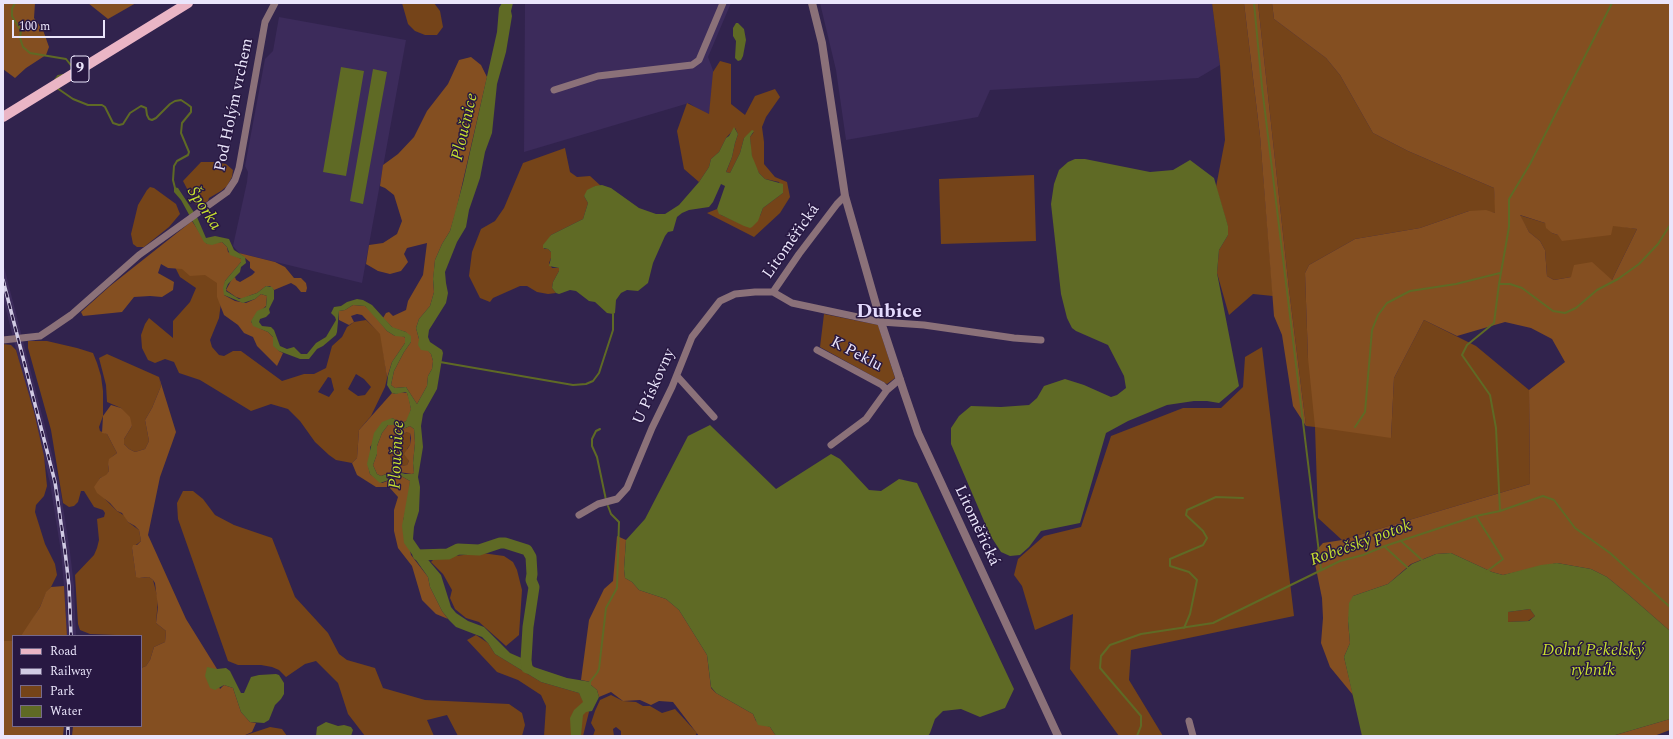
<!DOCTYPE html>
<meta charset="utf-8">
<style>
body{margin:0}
#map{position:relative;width:1673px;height:739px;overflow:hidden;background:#31234d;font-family:Spectral,serif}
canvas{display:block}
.frame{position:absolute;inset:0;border:4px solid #eae5fb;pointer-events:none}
.legend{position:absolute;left:12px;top:635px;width:130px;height:92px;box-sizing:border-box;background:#281842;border:1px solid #766a8c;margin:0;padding:5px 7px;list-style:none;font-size:12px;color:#eae5fb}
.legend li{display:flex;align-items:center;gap:8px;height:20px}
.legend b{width:20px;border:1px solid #766a8c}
.scale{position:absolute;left:12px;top:20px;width:93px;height:18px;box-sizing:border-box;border:2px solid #eae5fb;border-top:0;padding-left:5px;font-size:12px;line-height:14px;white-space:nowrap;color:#eae5fb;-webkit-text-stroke:3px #281842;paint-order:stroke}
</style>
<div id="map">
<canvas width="1673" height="739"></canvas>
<div class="frame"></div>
<ul class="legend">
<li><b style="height:5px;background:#eab5c5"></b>Road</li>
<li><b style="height:5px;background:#d1cbe4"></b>Railway</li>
<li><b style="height:11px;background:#754419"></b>Park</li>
<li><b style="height:11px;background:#5f6a25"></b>Water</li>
</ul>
<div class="scale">100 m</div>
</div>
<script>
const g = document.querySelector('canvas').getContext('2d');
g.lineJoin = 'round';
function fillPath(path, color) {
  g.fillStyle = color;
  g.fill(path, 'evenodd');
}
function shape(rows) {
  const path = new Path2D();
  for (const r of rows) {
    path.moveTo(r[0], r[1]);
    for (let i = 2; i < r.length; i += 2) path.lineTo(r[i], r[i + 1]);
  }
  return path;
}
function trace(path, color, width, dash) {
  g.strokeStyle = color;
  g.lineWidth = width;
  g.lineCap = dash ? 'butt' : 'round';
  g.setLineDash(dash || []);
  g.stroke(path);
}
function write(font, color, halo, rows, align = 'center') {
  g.font = font + ' Spectral,serif';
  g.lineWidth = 3;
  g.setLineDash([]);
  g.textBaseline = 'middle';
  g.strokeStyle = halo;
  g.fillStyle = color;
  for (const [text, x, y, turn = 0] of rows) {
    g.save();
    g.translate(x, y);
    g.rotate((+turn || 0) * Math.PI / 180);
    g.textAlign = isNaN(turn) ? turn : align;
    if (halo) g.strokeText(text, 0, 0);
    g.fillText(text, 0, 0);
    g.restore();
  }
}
const built = shape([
 [525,3,731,3,708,57,714,73,709,117,689,103,524,152],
 [820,3,1212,3,1220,65,1198,78,990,90,978,117,846,140,836,70],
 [279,17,406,40,362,283,239,253,233,246,247,182,248,172,245,166,265,59,273,51],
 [3,263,59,481,70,552,74,586,76,636,67,636,64,586,61,552,50,483,3,298]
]);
const green = shape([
 [402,3,434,3,440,11,443,27,437,35,425,35,415,31,408,24],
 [1212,3,1244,3,1260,136,1273,296,1253,294,1229,315,1217,273,1219,250,1228,235,1228,227,1216,187,1225,140,1220,65],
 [1258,3,1272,3,1274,19,1326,58,1340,75,1373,133,1408,151,1494,188,1496,213,1469,211,1420,228,1355,239,1309,265,1305,273,1308,358,1391,438,1394,378,1424,320,1476,346,1529,390,1530,484,1342,540,1318,518,1315,427,1306,426,1289,289],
 [720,61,731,64,731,104,745,115,755,96,775,89,780,97,766,117,762,127,764,142,764,164,775,177,787,182,790,197,780,213,754,237,707,213,717,209,721,215,742,224,760,216,763,208,783,193,779,182,765,179,759,173,753,162,751,152,750,137,754,132,744,138,740,153,730,173,726,172,727,170,732,157,735,143,738,134,735,128,726,138,719,152,711,159,709,167,699,182,684,169,677,131,687,103,709,114,713,72],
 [565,148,570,172,577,177,590,176,601,186,595,186,584,196,588,203,583,219,551,235,544,249,548,249,551,252,551,258,549,263,552,268,559,268,559,271,553,282,552,288,556,293,548,294,537,292,527,286,520,286,493,298,490,302,480,298,469,276,472,252,481,229,495,221,504,208,523,163],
 [201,162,215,162,226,164,233,170,232,177,227,186,221,191,209,198,208,201,200,206,195,204,183,181],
 [1034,175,1036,241,941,244,939,179],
 [150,187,154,188,176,204,180,214,169,227,144,247,137,247,133,244,131,234,138,205,147,190],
 [1519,215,1545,223,1552,233,1558,235,1613,225,1637,229,1612,280,1571,277,1554,280,1547,276,1545,250,1540,241,1529,232],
 [175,267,216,269,222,295,219,318,210,340,212,347,219,355,224,356,233,351,241,351,282,381,304,374,314,374,326,368,332,346,342,337,347,327,354,322,366,320,381,334,387,378,385,387,371,416,359,430,357,458,352,463,336,460,329,455,315,442,300,421,288,409,271,404,251,411,200,380,179,373,174,362,165,359,155,363,148,360,142,348,141,335,145,324,149,318,173,338,173,321,190,302,196,288,180,277],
 [356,374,364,379,371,387,365,395,358,396,348,389],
 [328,377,331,378,334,390,329,397,318,392],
 [824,314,878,325,895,378,887,384,820,347],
 [28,341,47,341,77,348,93,353,97,363,101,376,103,391,103,416,99,427,100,431,107,434,117,453,113,456,108,464,109,471,106,476,100,478,98,482,105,499,117,511,125,516,128,522,139,530,141,541,132,548,136,576,141,578,149,577,153,580,158,599,156,623,166,631,165,642,154,647,150,660,146,666,141,668,141,636,90,634,80,630,78,624,75,575,94,555,97,548,99,540,97,519,104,517,105,513,103,510,94,507,84,491,81,491,78,502,74,506,69,507,63,503,51,430,28,348],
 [3,344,11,345,16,350,34,412,44,456,47,486,44,496,36,505,35,512,45,544,55,564,57,575,51,587,46,593,40,607,24,634,21,636,13,636,13,641,3,641],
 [1262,347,1294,616,1131,650,1129,680,1163,736,1119,736,1070,669,1073,614,1035,630,1022,586,1014,575,1018,559,1044,536,1081,527,1111,436,1183,408,1221,408,1243,387,1245,357],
 [107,354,159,377,161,386,152,408,145,420,149,441,145,449,135,452,129,449,124,444,124,439,132,426,121,408,107,402,106,385,99,358],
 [407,432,410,432,410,445,407,449,407,456,409,461,407,465,395,467,391,464,390,454,394,449,397,437],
 [183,491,193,491,203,499,215,515,234,525,272,538,295,597,328,633,339,654,347,660,375,668,383,688,425,700,509,704,522,713,525,725,522,736,458,736,447,715,427,720,434,736,365,736,348,714,338,683,316,661,305,664,286,677,279,670,272,667,261,665,238,665,228,661,178,519,177,503],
 [482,553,504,556,513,562,517,570,522,590,519,635,506,646,479,622,466,618,455,609,450,598,452,590,443,574,431,562,435,558],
 [1530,609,1535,616,1528,621,1508,622,1508,612],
 [476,635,488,643,495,654,541,682,579,693,589,712,583,736,544,736,546,706,541,695,518,680,497,672,467,640],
 [611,695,623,701,636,702,643,706,650,706,662,713,675,709,697,733,695,736,621,736,621,731,616,727,613,729,614,736,593,736,595,730,591,723,595,711,600,700],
 [270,727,282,729,287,736,243,736]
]);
const forest = shape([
 [3,3,35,3,34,18,43,30,49,47,46,55,26,68,15,78,3,69],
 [88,3,136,3,108,19],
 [1244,3,1258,3,1289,289,1306,426,1293,406,1282,335,1274,316,1260,136],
 [1272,3,1670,3,1670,631,1630,596,1607,577,1591,569,1557,563,1503,575,1492,572,1451,553,1436,554,1411,564,1388,584,1353,596,1348,621,1350,643,1344,657,1353,695,1330,667,1321,643,1323,618,1322,598,1313,554,1323,543,1342,540,1530,484,1529,390,1565,362,1552,339,1531,328,1505,322,1457,336,1424,320,1394,378,1391,438,1315,427,1308,358,1305,273,1309,265,1355,239,1420,228,1469,211,1486,210,1495,213,1494,188,1408,151,1373,133,1340,75,1326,58,1274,19],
 [1520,215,1545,223,1546,228,1552,233,1558,235,1562,241,1611,235,1613,226,1637,229,1612,280,1592,262,1574,265,1571,277,1554,280,1547,276,1545,250,1540,241,1529,232],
 [471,57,481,65,487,77,456,211,450,231,442,244,435,260,433,281,434,292,430,306,419,319,416,328,419,339,431,354,433,361,432,369,428,376,427,386,417,404,406,387,395,388,391,385,394,371,404,352,411,342,406,332,393,328,383,318,386,313,389,312,393,316,406,310,408,301,423,275,427,243,407,248,404,254,408,262,401,271,390,274,378,271,366,264,369,245,383,243,397,234,402,221,394,195,385,188,380,186,383,165,398,154,414,137,427,111,448,84,459,60],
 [192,221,207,244,222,242,227,247,228,252,241,259,241,262,225,281,224,295,235,301,246,303,255,299,261,294,267,296,266,306,254,317,251,322,261,329,268,332,273,337,273,343,279,351,283,353,277,366,257,346,253,337,244,333,238,325,224,315,217,297,217,283,205,275,190,276,182,269,168,268,161,264,158,273,174,282,173,290,162,297,150,296,134,297,122,312,83,316,81,312,110,286],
 [239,253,275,262,285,267,294,278,301,278,306,283,307,288,306,292,301,292,296,286,291,283,274,290,270,286,266,286,257,293,251,295,242,299,236,297,226,290,232,279,235,277,236,280,240,282,252,275,255,272,250,268,250,262],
 [353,305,365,306,370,310,387,331,395,336,402,336,406,338,405,343,392,362,387,378,380,334,362,315,357,314,351,316,354,322,349,325,339,320,339,311,345,310],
 [159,377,176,432,160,477,148,535,186,619,217,669,212,669,220,689,224,685,233,688,241,712,250,722,256,723,252,732,243,736,72,736,73,726,141,726,141,668,146,666,150,660,154,647,165,642,166,631,156,623,158,607,155,583,153,580,149,577,139,578,136,577,132,548,133,545,137,545,141,541,139,530,135,526,128,522,122,513,117,511,110,503,97,493,94,487,100,478,106,475,109,471,108,464,109,459,117,453,107,434,102,433,103,416,111,405,121,408,130,417,132,426,124,439,124,444,129,449,135,452,145,449,149,441,145,420,152,408,161,386],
 [400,392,407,393,409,399,411,409,408,419,406,421,402,423,392,418,370,447,370,458,368,464,369,470,370,474,382,483,401,476,410,481,409,496,403,521,411,555,428,577,430,587,442,611,448,619,436,614,422,600,412,566,398,548,394,531,394,510,398,497,389,487,376,487,357,475,352,463,357,458,359,430,392,393,396,394],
 [388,425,395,425,403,429,410,426,414,429,415,443,413,463,414,473,412,474,393,471,381,476,377,474,373,465,377,454,377,446,382,433],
 [407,432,410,433,411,438,410,445,404,454,409,461,407,465,395,467,391,464,390,454,394,449,397,437],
 [617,536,626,540,624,569,625,578,632,582,639,590,666,599,679,610,707,655,711,688,716,693,753,714,756,721,770,727,776,736,699,736,673,702,659,701,651,705,640,700,623,701,611,692,599,697,597,690,591,685,591,682,581,680,589,620,604,589,613,581],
 [64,586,67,636,21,636,40,607,46,592,51,587],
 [3,641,13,641,13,726,64,726,63,736,3,736],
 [1670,719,1670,730,1654,736,1612,736]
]);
const water = shape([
 [502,3,513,3,511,11,512,16,506,52,497,84,492,133,485,152,480,178,469,210,466,227,457,242,445,272,446,283,448,293,446,303,429,330,428,337,430,342,442,350,443,353,437,389,423,414,421,426,423,447,418,477,420,487,419,511,414,527,413,539,424,555,441,575,451,607,456,613,468,621,484,627,510,653,526,660,534,667,567,678,591,682,591,685,597,690,599,697,592,711,586,712,583,715,581,736,571,736,570,718,574,710,583,702,579,693,541,682,495,654,488,643,482,637,456,627,449,620,442,611,430,587,428,577,404,543,402,526,410,481,401,476,380,483,370,474,367,464,374,433,382,422,392,418,402,423,406,421,411,409,407,393,405,392,396,394,392,393,387,385,388,376,392,362,405,343,405,337,395,336,387,331,365,306,353,305,345,310,339,311,337,332,336,335,323,346,317,349,309,359,300,359,279,351,273,346,273,337,268,332,253,326,251,321,257,311,266,307,267,296,261,294,255,299,243,303,224,295,223,288,225,281,241,262,241,259,230,255,227,247,222,242,212,245,207,244,204,242,181,200,174,192,174,187,178,188,197,217,206,238,215,236,229,239,234,250,245,257,246,263,241,267,240,272,228,284,226,289,226,291,239,299,257,293,266,286,272,287,274,290,274,299,269,309,270,313,266,317,260,319,259,322,262,326,271,327,274,330,280,346,287,349,294,347,301,354,307,354,316,343,326,337,336,320,335,317,331,313,334,307,341,306,347,302,357,299,363,300,372,305,392,327,406,332,411,336,411,342,404,352,394,371,391,385,395,388,406,387,417,404,427,386,428,376,432,369,433,361,431,354,428,351,421,350,418,345,419,339,416,328,419,319,430,306,434,292,433,279,435,260,442,244,450,231,463,183,497,32,499,8],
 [388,425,395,425,403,429,410,426,414,429,415,443,413,463,414,473,412,474,405,474,395,471,381,476,377,474,373,465,377,454,377,446,382,433],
 [736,23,738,23,744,29,746,40,743,56,741,60,738,61,735,58,736,41,733,36,733,28],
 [341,67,364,71,346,176,323,172],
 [373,69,387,72,363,204,350,201],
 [734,127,738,134,735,143,732,157,726,172,730,173,740,153,744,138,752,130,754,131,750,137,752,156,759,173,765,179,783,184,783,193,763,208,758,221,752,227,750,228,744,226,719,214,717,209,725,186,721,184,713,202,709,207,689,210,682,213,677,217,673,231,668,232,665,236,653,263,648,283,638,291,627,290,621,293,616,300,615,313,613,314,607,313,595,302,589,301,576,291,570,290,559,294,556,293,552,288,553,282,559,271,559,268,549,266,551,258,551,252,548,249,543,248,543,245,551,235,583,219,588,203,584,196,587,190,595,186,602,185,611,188,639,208,656,214,665,214,679,205,699,182,709,167,711,159,719,152,726,138,729,136],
 [1075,159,1085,159,1150,172,1173,170,1190,160,1214,178,1228,226,1228,235,1219,250,1217,273,1239,386,1219,403,1207,401,1194,401,1167,405,1128,421,1106,433,1080,523,1041,531,1029,547,1020,555,1010,556,1001,552,990,535,951,444,951,428,959,416,971,406,1001,407,1029,405,1037,398,1044,386,1065,379,1084,385,1111,397,1117,395,1126,388,1124,376,1108,345,1076,331,1072,328,1067,318,1061,294,1051,204,1054,184,1059,170,1068,162],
 [710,425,776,489,831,454,840,459,869,490,881,491,899,479,917,483,1014,689,1005,708,980,717,961,709,943,711,935,719,930,733,928,736,776,736,770,727,758,725,753,714,716,693,711,687,707,655,679,610,666,599,639,590,632,582,625,578,624,569,626,540,645,519,688,436],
 [1451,553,1492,572,1503,575,1541,565,1557,563,1591,569,1607,577,1630,596,1670,631,1670,719,1612,736,1362,736,1344,657,1350,643,1348,621,1349,603,1353,596,1388,584,1412,564,1436,554],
 [1530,609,1535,616,1529,621,1508,622,1508,612],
 [207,667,217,669,226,668,230,671,241,693,244,693,251,677,259,675,276,674,279,675,284,683,284,694,281,699,275,705,269,720,264,723,250,722,241,712,233,688,224,685,215,690,210,688,205,676],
 [326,722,338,726,344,725,351,727,353,730,351,736,316,736,317,727]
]);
const stream = shape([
 [15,3,12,9,12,16,21,31,20,38,23,47,30,53,66,59,74,69],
 [1254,3,1262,87,1321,569],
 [55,80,58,76,63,75],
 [57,88,73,99,88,105,102,105,105,107,113,123,119,125,123,124,130,113,141,106,146,108,147,115,149,119,152,120,156,118,170,104,175,101,181,100,187,104,191,107,191,112,182,123,181,133,189,152,188,155,177,161,174,166,173,180,175,188],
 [1499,284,1509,227,1509,199,1530,164,1612,3],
 [440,362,573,385,586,384,593,381,599,373,613,330,613,314],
 [1355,427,1365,412,1372,330,1378,315,1387,303,1410,291,1456,284,1500,273],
 [600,429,596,431,592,439,592,446,597,457,606,500],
 [1500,511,1496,428,1490,395,1462,355,1467,345,1494,323,1499,284,1510,284,1522,288,1553,311,1565,313,1576,308,1597,290,1618,279,1639,264,1658,244,1670,225],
 [1476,516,1503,559,1486,572],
 [1401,541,1423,561],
 [1385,547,1408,568],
 [1184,628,1190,614,1197,580,1189,572,1170,566,1170,559,1203,545,1207,538,1203,531,1186,515,1187,510,1216,497,1243,498],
 [589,683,597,673,599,669,606,608,617,588,619,522,611,514,608,506],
 [1137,736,1141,726,1141,716,1100,668,1101,656,1110,645,1141,634,1213,623,1340,561,1363,555,1385,546,1476,516,1500,511,1543,496,1554,500,1575,528,1610,553,1670,607]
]);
const river = shape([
 [418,555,448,554,458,549,479,550,500,543,505,543,527,550,531,557,532,574,531,580,534,587,528,627,526,660,527,668]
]);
const minor = shape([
 [554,90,598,76,692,65,699,60,723,3],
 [773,292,799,254,837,204,845,196],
 [3,340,40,336,52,328,71,315,139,255,227,192,235,180,239,168,265,22,275,3],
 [817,350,882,385,887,390,900,379],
 [677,376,714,417],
 [831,445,866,419,887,390],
 [579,515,598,504,617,499,627,488,652,428,672,387,692,337,720,301,735,294,755,292,773,292,792,303,881,322,924,325,1014,338,1041,340],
 [1189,721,1193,736]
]);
const tertiary = shape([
 [812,3,822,43,845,196,881,322,904,392,918,433,1058,736]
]);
const primary = shape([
 [3,117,188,3]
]);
const rail = shape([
 [3,280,55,482,65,551,69,586,71,636],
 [68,736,68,726]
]);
const shields = [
 [80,69,18]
];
const shieldNames = [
 ["9",80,69]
];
const streetNames = [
 ["Pod Holým vrchem",235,105,-78],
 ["Litoměřická",792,242,-55],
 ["K Peklu",856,355,28],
 ["U Pískovny",655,387,-66],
 ["Litoměřická",976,526,65]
];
const waterNames = [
 ["Ploučnice",466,127,-77],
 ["Šporka",203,209,57],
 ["Ploučnice",398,455,-87],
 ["Robečský potok",1361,544,-20],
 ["Dolní Pekelský",1593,652],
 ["rybník",1593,672]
];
const districtNames = [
 ["Dubice",889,313]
];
fillPath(built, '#3c2b5b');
fillPath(green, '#754419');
fillPath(forest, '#844f21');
fillPath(water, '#5f6a25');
trace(stream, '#5f6a25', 2);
trace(river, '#5f6a25', 11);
trace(minor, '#8b7179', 7);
trace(tertiary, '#8b7179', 8);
trace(primary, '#eab5c5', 10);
trace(rail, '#d1cbe4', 3.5);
trace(rail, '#281842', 2, [6]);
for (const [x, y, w] of shields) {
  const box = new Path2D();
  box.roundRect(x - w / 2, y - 13, w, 26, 3);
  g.fillStyle = '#281842';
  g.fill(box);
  trace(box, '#eae5fb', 1);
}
write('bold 15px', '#eae5fb', null, shieldNames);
write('16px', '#eae5fb', '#281842', streetNames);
write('italic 17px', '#c6de2f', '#281842', waterNames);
write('bold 20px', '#e4dbfd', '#281842', districtNames);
</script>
